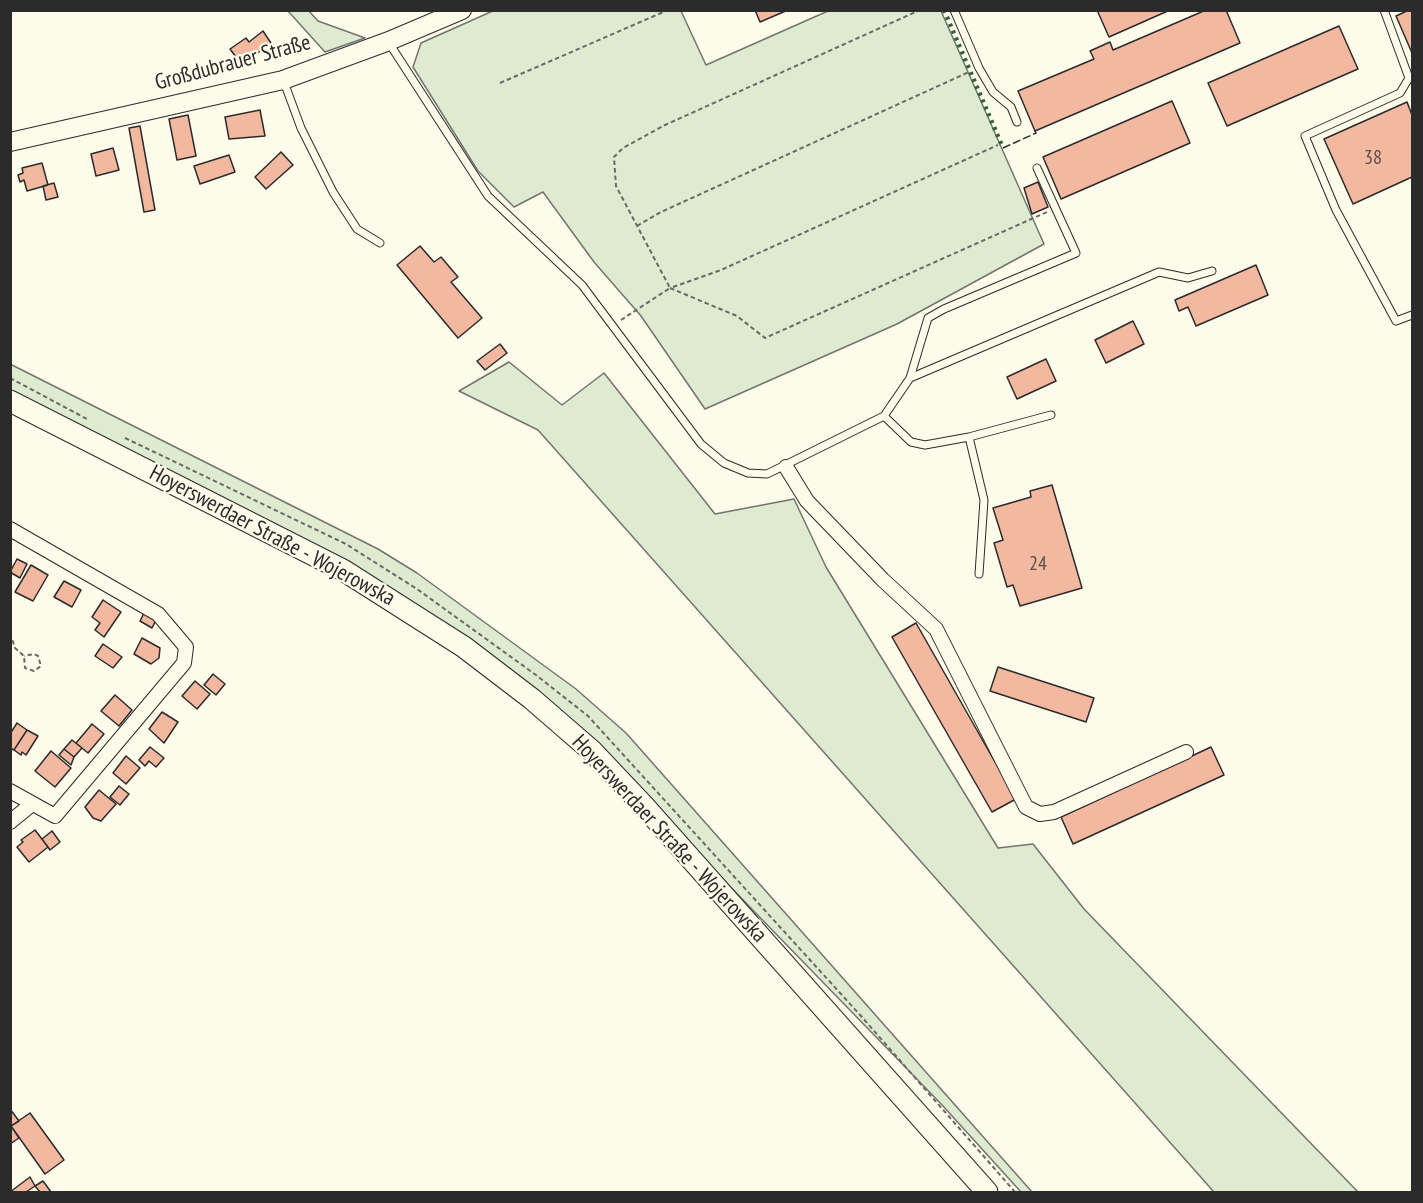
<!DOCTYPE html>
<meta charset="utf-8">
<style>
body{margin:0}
#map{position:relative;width:1423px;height:1203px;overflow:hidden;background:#fdfbea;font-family:"PT Sans Narrow",sans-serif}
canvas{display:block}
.frame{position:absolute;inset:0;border:12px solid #2b2b2b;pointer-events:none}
</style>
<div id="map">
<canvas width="1423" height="1203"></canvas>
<div class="frame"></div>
</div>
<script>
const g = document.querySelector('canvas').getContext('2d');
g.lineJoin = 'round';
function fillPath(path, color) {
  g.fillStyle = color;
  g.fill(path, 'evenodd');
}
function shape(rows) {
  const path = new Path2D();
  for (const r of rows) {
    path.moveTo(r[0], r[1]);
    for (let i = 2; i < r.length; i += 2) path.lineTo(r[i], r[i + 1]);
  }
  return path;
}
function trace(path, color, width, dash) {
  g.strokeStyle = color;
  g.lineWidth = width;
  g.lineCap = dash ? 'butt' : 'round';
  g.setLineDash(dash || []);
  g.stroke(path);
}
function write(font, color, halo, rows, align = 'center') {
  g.font = font + ' "PT Sans Narrow",sans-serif';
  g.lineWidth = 4.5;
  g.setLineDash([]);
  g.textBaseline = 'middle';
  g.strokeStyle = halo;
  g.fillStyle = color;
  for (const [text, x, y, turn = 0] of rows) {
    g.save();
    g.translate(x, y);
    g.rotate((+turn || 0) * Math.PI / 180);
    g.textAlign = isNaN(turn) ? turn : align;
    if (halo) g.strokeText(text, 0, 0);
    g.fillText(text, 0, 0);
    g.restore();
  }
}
const green = shape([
 [495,10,681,11,706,65,828,11,941,11,1044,244,897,324,705,409,641,316,594,262,543,192,514,207,478,171,413,67,421,43,495,10],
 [288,11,309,11,318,21,365,38,325,52,288,11],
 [509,362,562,405,604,373,715,514,794,499,826,567,998,848,1033,844,1084,909,1358,1192,1214,1192,538,430,459,391,509,362],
 [10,364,378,549,417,573,576,689,626,733,1032,1192,1021,1192,943,1106,681,836,485,652,11,392,10,364]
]);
const building = shape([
 [755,10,788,10,760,22,755,10],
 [1097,10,1170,10,1109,37,1097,10],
 [1206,10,1226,10,1240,43,1035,131,1018,91,1094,59,1090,51,1110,42,1113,50,1206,10],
 [1409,10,1412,10,1412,53,1396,16,1409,10],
 [1339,26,1358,69,1227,126,1208,83,1339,26],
 [263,31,271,43,242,65,230,49,246,38,249,42,263,31],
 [1172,101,1190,143,1061,199,1043,157,1172,101],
 [1407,102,1412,115,1412,177,1353,204,1324,139,1407,102],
 [260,110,265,136,229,139,225,117,260,110],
 [188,115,196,156,177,160,169,119,188,115],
 [140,126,155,210,144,212,129,128,140,126],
 [113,148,119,170,96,176,91,154,113,148],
 [281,152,293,165,266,189,255,177,281,152],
 [229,155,235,172,200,184,194,166,229,155],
 [42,163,48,185,27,191,24,180,20,182,18,175,23,173,22,168,42,163],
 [1038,182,1048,207,1032,214,1024,188,1038,182],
 [54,183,58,197,46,200,43,186,54,183],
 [420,246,434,262,441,257,458,277,451,282,482,318,458,338,397,265,420,246],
 [1256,265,1268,295,1196,326,1188,307,1179,311,1175,300,1256,265],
 [1133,321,1144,344,1106,363,1095,340,1133,321],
 [500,344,507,353,485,370,477,361,500,344],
 [1046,359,1056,381,1017,399,1007,377,1046,359],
 [1052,485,1082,588,1020,606,1013,585,1007,587,994,543,1003,540,993,508,1031,497,1030,491,1052,485],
 [17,559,27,564,20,578,10,572,17,559],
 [31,565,48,575,33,601,15,592,31,565],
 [64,581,81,590,72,607,54,597,64,581],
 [103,600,121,612,104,637,95,630,100,623,92,617,103,600],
 [144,613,156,620,152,628,140,621,144,613],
 [916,623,1016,799,992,812,892,637,916,623],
 [142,638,160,648,159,658,151,664,134,654,142,638],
 [103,644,122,657,113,668,95,656,103,644],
 [998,667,1094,698,1086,722,990,691,998,667],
 [213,674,225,684,216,695,204,685,213,674],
 [195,681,210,694,197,709,182,696,195,681],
 [115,695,132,710,119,726,101,711,115,695],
 [162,712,178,722,164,743,149,729,162,712],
 [17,723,27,730,14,750,10,748,10,734,17,723],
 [92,724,104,734,88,753,76,743,92,724],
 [27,730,38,736,26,755,22,752,21,755,14,750,27,730],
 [72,740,82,748,74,757,64,749,72,740],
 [150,747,164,758,156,767,149,761,145,766,139,760,150,747],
 [1211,747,1224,775,1073,844,1061,817,1211,747],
 [64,749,74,757,71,765,59,755,64,749],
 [51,751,71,768,55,787,35,771,51,751],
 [126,756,140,768,126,784,113,773,126,756],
 [119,786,129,794,120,805,110,797,119,786],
 [99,790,116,804,101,821,93,818,85,807,99,790],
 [35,830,48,847,29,862,17,847,23,842,21,840,35,830],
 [52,831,60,842,50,850,42,839,52,831],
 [10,1109,19,1121,11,1126,19,1138,10,1144,10,1109],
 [30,1113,64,1160,45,1174,11,1126,30,1113],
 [30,1177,35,1186,26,1192,10,1192,30,1177],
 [43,1181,51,1192,40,1192,35,1186,43,1181]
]);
const path = shape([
 [500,83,668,10],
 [637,226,661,212,969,72],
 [673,287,721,270,998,145],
 [670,288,737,316,765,338,1047,212],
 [621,320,670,288,616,186,614,157,623,148,665,125,920,10],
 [10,378,87,419],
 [125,438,346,544,417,589,536,675,588,716,861,1016,1015,1192],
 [10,633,15,648,24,656,25,668,34,671,41,666,38,656,34,654,24,656]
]);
const lane = shape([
 [954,10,979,68,993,92,1011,107,1017,122],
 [1384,10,1409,78,1400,93,1305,136,1336,210,1396,321,1412,315],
 [389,43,488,196,582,285,701,444,724,463,748,473,767,474,884,416,911,442,925,445,969,437,1051,415],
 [284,82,301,128,333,192,357,229,380,243],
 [910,378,928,318,944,309,1076,253,1037,168],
 [884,416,910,378,1159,272,1188,278,1212,271],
 [969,437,984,500,979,574]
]);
const street = shape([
 [786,467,807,501,883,580,936,629,1026,807,1040,814,1054,812,1186,752],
 [10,529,158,614,186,647,184,663,55,816,10,791],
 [10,822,32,804]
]);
const secondary = shape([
 [10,142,283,80,389,41,462,10]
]);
const primary = shape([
 [10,401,343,570,464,647,532,699,592,751,644,806,987,1192]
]);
const hedge = shape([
 [944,10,1003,148]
]);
const fence = shape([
 [1003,148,1036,133,1035,131]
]);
const numberNames = [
 ["38",1373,158],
 ["24",1038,564]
];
const streetNames = [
 ["Großdubrauer Straße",233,63,-15],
 ["Hoyerswerdaer Straße - Wojerowska",272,536,28],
 ["Hoyerswerdaer Straße - Wojerowska",669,839,47]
];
fillPath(green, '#deebd1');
trace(green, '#74746e', 1.5);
fillPath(building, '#f2b8a0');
trace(building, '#2b2b2b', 1.5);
trace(lane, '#2b2b2b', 9);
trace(street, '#2b2b2b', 16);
trace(secondary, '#2b2b2b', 20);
trace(primary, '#2b2b2b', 23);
trace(path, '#6a6964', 2, [4.5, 3]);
trace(lane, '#fdfbea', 7);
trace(street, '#fdfbea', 14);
trace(secondary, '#fdfbea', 18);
trace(primary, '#fdfbea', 21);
trace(hedge, '#34623c', 4.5, [3, 4.5]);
trace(fence, '#2b2b2b', 1.5, [8, 3]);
write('20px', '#5d4e48', null, numberNames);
write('22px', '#2b2b2b', '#fdfbea', streetNames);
</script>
